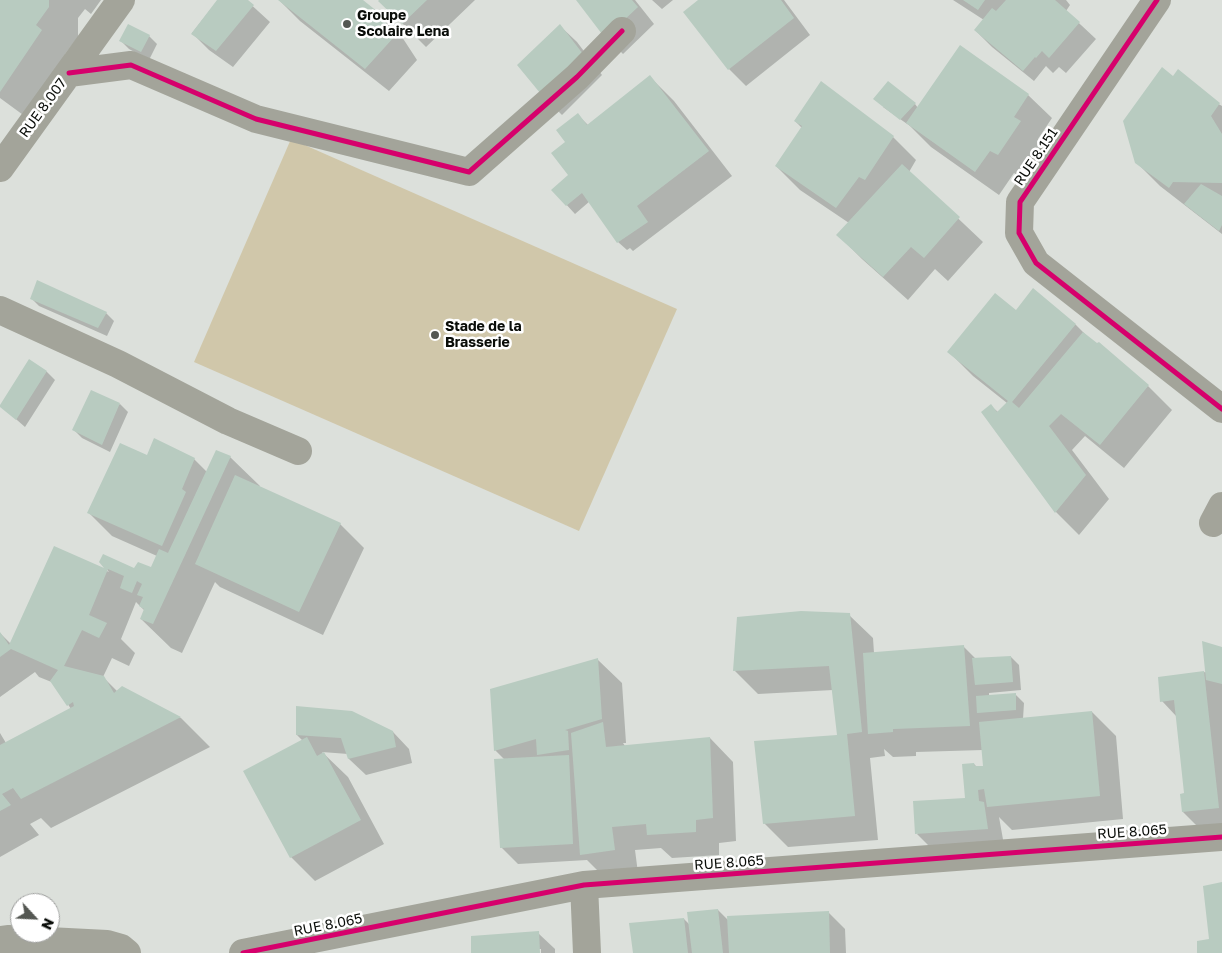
<!DOCTYPE html>
<style>
body{margin:0}
#map{position:relative;width:1222px;height:953px;overflow:hidden;background:#dce0db;font-family:"Golos Text",sans-serif}
canvas{display:block}
.north{position:absolute;left:10px;top:893px;width:50px;height:50px;box-sizing:border-box;background:#fff;border:1px solid #9d9e9d;border-radius:50%;rotate:115deg;font-size:14px;font-weight:700;line-height:20px;text-align:center;color:#0a0d09}
.north::after{content:'';display:block;margin:auto;width:18px;height:22px;background:#545752;clip-path:polygon(50% 0,100% 100%,50% 72%,0 100%)}
</style>
<div id="map">
<canvas width="1222" height="953"></canvas>
<div class="north">N</div>
</div>
<script>
const g = document.querySelector('canvas').getContext('2d');
g.lineJoin = 'round';
function fillPath(path, color) {
  g.fillStyle = color;
  g.fill(path, 'evenodd');
}
function shape(rows) {
  const path = new Path2D();
  for (const r of rows) {
    path.moveTo(r[0], r[1]);
    for (let i = 2; i < r.length; i += 2) path.lineTo(r[i], r[i + 1]);
  }
  return path;
}
function trace(path, color, width, dash) {
  g.strokeStyle = color;
  g.lineWidth = width;
  g.lineCap = dash ? 'butt' : 'round';
  g.setLineDash(dash || []);
  g.stroke(path);
}
function write(font, color, halo, rows, align = 'center') {
  g.font = font + ' "Golos Text",sans-serif';
  g.lineWidth = 5;
  g.setLineDash([]);
  g.textBaseline = 'middle';
  g.strokeStyle = halo;
  g.fillStyle = color;
  for (const [text, x, y, turn = 0] of rows) {
    g.save();
    g.translate(x, y);
    g.rotate((+turn || 0) * Math.PI / 180);
    g.textAlign = isNaN(turn) ? turn : align;
    if (halo) g.strokeText(text, 0, 0);
    g.fillText(text, 0, 0);
    g.restore();
  }
}
const green = shape([
 [291,139,677,309,579,531,194,362]
]);
const shadow = shape([
 [0,0,101,0,91,14,85,9,78,18,78,37,65,54,71,60,30,120,0,98],
 [218,0,246,0,270,22,233,67,209,50,192,33],
 [279,0,360,0,377,13,402,37,417,60,389,91,300,21],
 [381,0,475,0,426,47,380,1],
 [578,0,635,0,654,24,623,54,606,37],
 [652,0,673,0,662,9],
 [701,0,784,0,810,35,746,86,729,69,685,12],
 [953,0,1066,0,1070,5,1066,11,1096,39,1066,73,1059,67,1053,73,1046,66,1034,81,992,47,975,30,984,20],
 [560,26,577,42,602,75,562,115,546,99],
 [149,36,157,44,149,60,129,49,121,41],
 [650,77,674,101,732,176,633,251,630,248,627,250,618,242,590,201,575,214,553,190,574,183,567,142,578,115,588,125],
 [1173,78,1222,106,1222,234,1160,186,1136,162],
 [1028,95,1052,118,1038,139,1044,145,1022,178,1014,173,999,195,931,147,910,126,883,107,915,104,918,108],
 [795,121,893,137,916,160,909,172,983,242,948,281,935,269,908,300,862,259,838,235,849,223,800,190,776,166,802,128],
 [1033,290,1076,325,1090,339,1148,386,1172,410,1124,468,1085,436,1072,450,1109,499,1079,535,1056,512,991,406,998,412,1007,403,973,376,949,352,1016,312],
 [31,298,106,313,114,321,107,336,39,306],
 [29,361,47,372,55,380,25,427,1,406],
 [120,404,128,412,110,452,82,438,74,430],
 [147,457,194,459,207,472,230,457,260,486,259,488,340,524,364,548,323,635,220,587,215,582,182,653,171,648,141,619,145,611,136,602,121,639,135,653,129,666,112,658,103,677,117,691,122,688,181,718,210,747,51,828,41,818,30,824,39,835,0,857,0,733,6,743,71,709,54,683,39,677,35,672,0,697,0,633,11,644,55,548,109,572,101,562,135,569,151,569,157,556,112,536,89,513],
 [849,615,873,638,874,653,963,646,976,659,1011,657,1019,665,1021,690,989,693,989,697,1015,694,1024,703,1023,719,1092,712,1116,736,1123,819,1012,830,999,817,1004,845,933,850,917,834,966,799,974,764,977,767,985,767,983,750,916,752,916,756,893,757,884,749,885,756,870,758,878,840,788,847,764,823,838,736,833,690,758,694,734,670],
 [1222,648,1222,826,1199,828,1183,812,1185,795,1177,717,1162,701,1160,678,1206,672],
 [598,660,622,683,626,743,623,743,625,746,710,738,733,762,736,841,719,843,719,855,672,858,661,848,635,850,638,873,605,878,587,860,518,864,501,847,505,760,495,750],
 [393,732,409,749,412,763,366,775,349,759,348,754,322,752,348,777,384,844,315,881,291,857,303,741,297,735],
 [718,910,729,921,828,912,845,929,846,953,634,953,684,919,690,925],
 [538,933,555,949,555,953,541,953,541,949,538,949,539,953,473,953]
]);
const building = shape([
 [0,0,49,0,49,7,36,25,42,30,0,92],
 [217,0,248,0,254,5,216,51,191,34],
 [278,0,363,0,378,12,395,36,365,69],
 [379,0,427,0,402,24,378,1],
 [576,0,632,0,638,7,605,38],
 [698,0,781,0,794,18,728,70,683,12],
 [963,0,985,0,978,10],
 [1006,0,1055,0,1080,22,1049,58,1042,51,1036,58,1035,57,1023,71,974,30,992,8,996,11],
 [128,24,150,35,141,52,119,41],
 [560,24,586,58,545,99,517,65],
 [960,45,1029,94,1014,117,1021,121,998,155,990,151,975,172,906,123],
 [1162,67,1173,76,1178,69,1220,103,1211,116,1222,134,1222,183,1173,182,1169,188,1135,163,1123,121],
 [650,75,709,151,637,206,648,222,617,243,582,193,566,206,551,190,568,175,551,153,565,142,556,130,578,113,587,125],
 [821,81,894,136,865,180,859,177,836,208,775,166,802,126,794,121],
 [888,81,916,103,900,120,873,99],
 [902,164,960,217,924,258,911,247,883,277,836,235],
 [1201,184,1222,196,1222,225,1219,231,1184,204],
 [37,280,107,312,98,328,30,299],
 [1033,288,1076,324,1012,402,1019,408,1083,332,1097,343,1099,342,1149,385,1100,445,1061,414,1049,426,1086,475,1055,513,981,412,991,404,997,412,1008,401,947,352,995,293,1016,310],
 [29,359,47,371,16,420,0,407,0,405],
 [91,390,120,403,102,445,72,430],
 [154,438,195,458,182,489,186,492,162,546,87,513,120,443,147,455],
 [216,450,231,456,153,624,140,619,144,609,139,606,143,597,137,595,142,584,137,581,132,593,120,588,124,576,108,569,89,615,107,623,99,638,82,630,64,666,104,676,114,693,122,686,181,717,21,799,13,788,2,794,11,805,0,811,0,745,74,706,73,702,67,706,50,681,58,670,11,649,0,657,0,632,9,645,54,546,104,568,99,562,103,554,134,568,138,562,151,567,159,549,168,553],
 [235,475,341,523,299,612,195,564],
 [801,611,850,613,862,732,847,734,855,816,763,824,754,741,837,735,829,666,733,671,737,617],
 [1202,641,1222,647,1222,684,1206,680],
 [964,645,970,726,893,729,893,732,868,734,863,653],
 [1011,656,1013,682,975,685,972,658],
 [598,658,602,719,565,730,568,731,569,750,537,755,536,739,494,751,490,689],
 [1204,671,1219,808,1182,812,1180,794,1184,793,1174,700,1160,702,1158,677],
 [1016,693,1016,710,977,713,976,696],
 [296,706,352,711,393,731,396,747,348,759,341,738,296,735],
 [1092,711,1100,796,987,807,984,789,978,790,979,801,984,802,988,829,915,834,913,801,965,798,962,764,974,763,975,766,983,766,979,722],
 [603,722,606,747,710,737,713,818,696,820,696,832,647,835,646,824,612,827,615,850,580,855,571,733],
 [307,737,317,756,324,752,361,820,290,858,243,771],
 [569,755,573,844,500,848,494,759],
 [1222,882,1222,953,1197,953,1197,941,1209,939,1203,886],
 [718,909,723,953,692,953,687,912],
 [829,911,830,953,729,953,727,916],
 [684,918,688,953,633,953,629,923],
 [539,931,540,953,471,953,471,936]
]);
const minor = shape([
 [1157,0,1020,202,1019,233,1036,263,1222,409],
 [69,73,131,65,256,119,469,172,577,77,622,31],
 [0,168,121,0],
 [0,310,118,364,228,421,298,451],
 [1213,523,1222,506],
 [584,885,587,953],
 [0,940,9,939,107,944,121,948,127,953],
 [243,953,584,885,1222,837]
]);
const cycleway = shape([
 [1157,0,1020,202,1019,233,1036,263,1222,409],
 [69,73,131,65,256,119,469,172,577,77,622,31],
 [243,953,584,885,1222,837]
]);
const markers = [
 [347,24,5,"#545752"],
 [435,335,5,"#545752"]
];
const poiNames = [
 ["Groupe",357,16],
 ["Scolaire Lena",357,32],
 ["Stade de la",445,327],
 ["Brasserie",445,343]
];
const streetNames = [
 ["RUE 8.007",43,108,-54],
 ["RUE 8.151",1036,157,-56],
 ["RUE 8.065",1132,832,-4],
 ["RUE 8.065",729,863,-4],
 ["RUE 8.065",328,925,-11]
];
fillPath(green, '#d0c7aa');
fillPath(shadow, '#0003');
fillPath(building, '#b8cbc0');
trace(minor, '#a3a49a', 28);
trace(cycleway, '#d6006c', 5);
for (const [x, y, r, color] of markers) {
  const dot = new Path2D();
  dot.arc(x, y, r, 0, 2 * Math.PI);
  g.fillStyle = color;
  g.fill(dot);
  trace(dot, '#fff', 2);
}
write('bold 14px', '#0a0d09', '#fff', poiNames, 'left');
write('14px', '#0a0d09', '#fff', streetNames);
</script>
